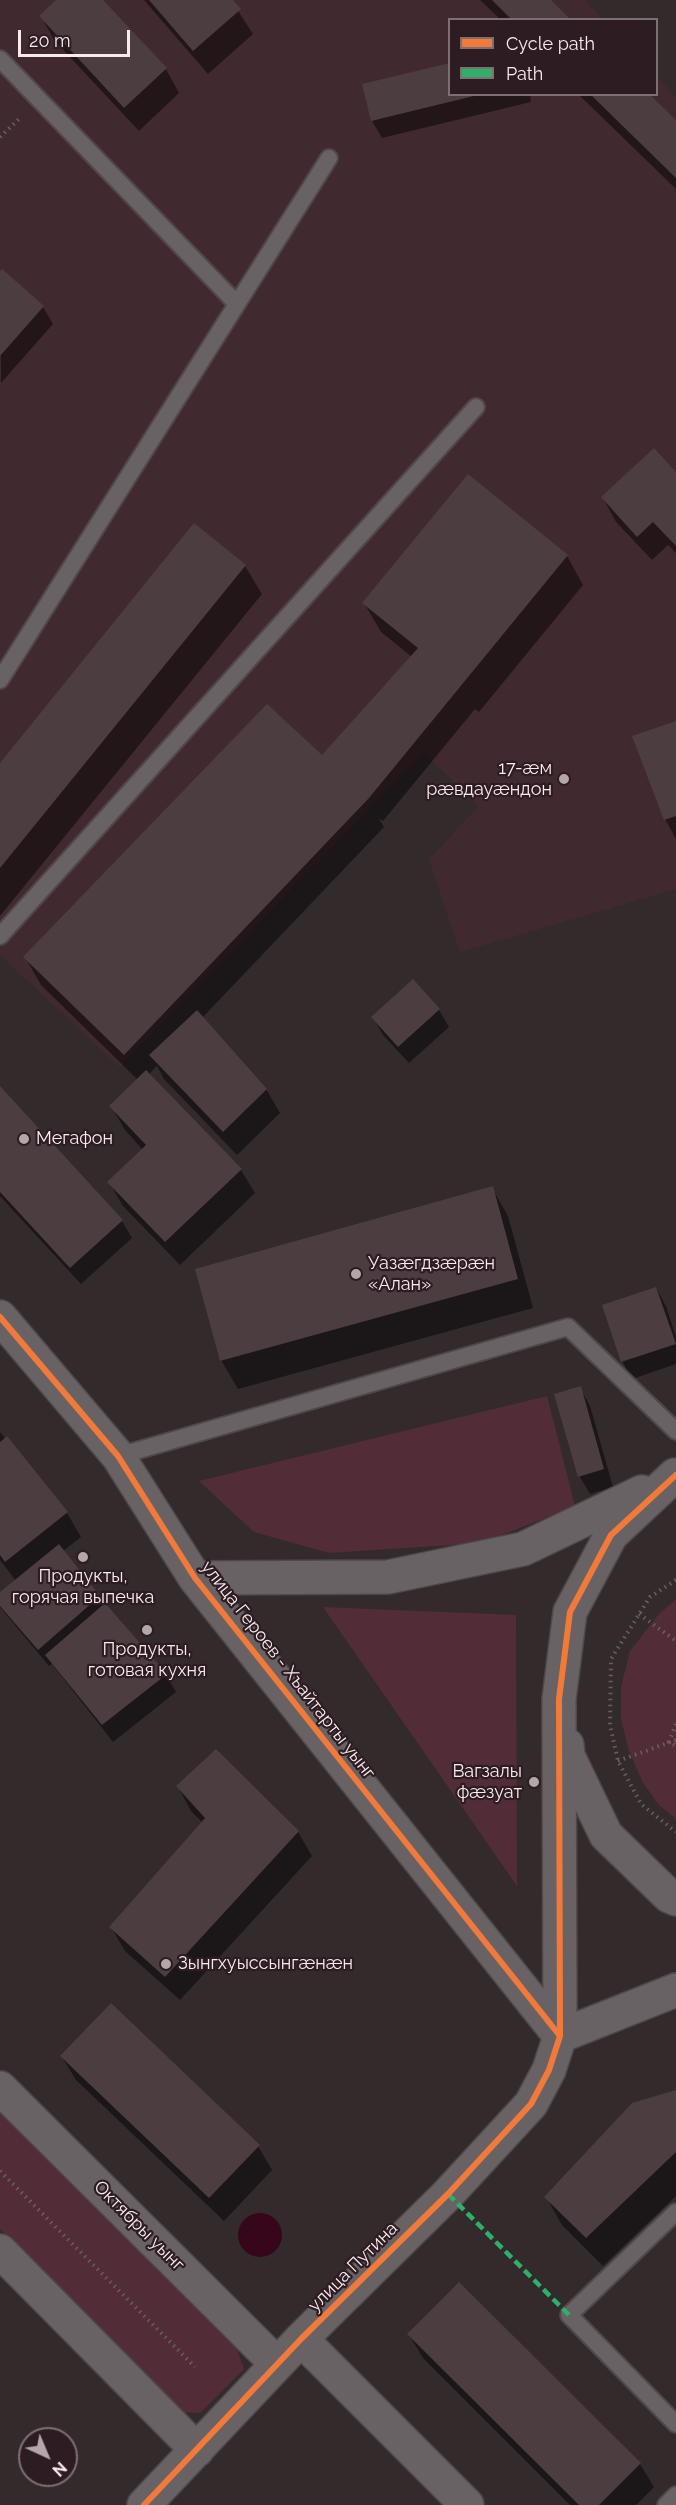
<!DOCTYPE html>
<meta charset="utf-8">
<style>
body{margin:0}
#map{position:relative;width:676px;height:2505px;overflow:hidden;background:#332a2c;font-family:Raleway,sans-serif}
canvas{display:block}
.legend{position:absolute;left:448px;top:18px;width:210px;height:78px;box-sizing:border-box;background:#2d1c21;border:2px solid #7e6f73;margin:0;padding:8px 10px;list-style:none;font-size:18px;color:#f8ebee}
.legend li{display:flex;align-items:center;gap:12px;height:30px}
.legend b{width:30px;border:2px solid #7e6f73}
.north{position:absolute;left:18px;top:2427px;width:60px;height:60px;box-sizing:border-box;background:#2d1c21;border:2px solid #7e6f73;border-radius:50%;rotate:136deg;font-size:16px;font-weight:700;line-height:24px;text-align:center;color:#f8ebee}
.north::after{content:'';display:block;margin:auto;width:21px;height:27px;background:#b3a7aa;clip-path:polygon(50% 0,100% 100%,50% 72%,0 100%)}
.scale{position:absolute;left:18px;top:30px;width:112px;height:27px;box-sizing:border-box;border:3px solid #f8ebee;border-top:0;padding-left:8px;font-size:18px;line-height:21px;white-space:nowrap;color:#f8ebee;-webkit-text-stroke:4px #2d1c21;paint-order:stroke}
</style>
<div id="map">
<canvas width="676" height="2505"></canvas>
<ul class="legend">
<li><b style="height:8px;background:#f17a3a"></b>Cycle path</li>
<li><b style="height:8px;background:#2db169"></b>Path</li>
</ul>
<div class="north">N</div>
<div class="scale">20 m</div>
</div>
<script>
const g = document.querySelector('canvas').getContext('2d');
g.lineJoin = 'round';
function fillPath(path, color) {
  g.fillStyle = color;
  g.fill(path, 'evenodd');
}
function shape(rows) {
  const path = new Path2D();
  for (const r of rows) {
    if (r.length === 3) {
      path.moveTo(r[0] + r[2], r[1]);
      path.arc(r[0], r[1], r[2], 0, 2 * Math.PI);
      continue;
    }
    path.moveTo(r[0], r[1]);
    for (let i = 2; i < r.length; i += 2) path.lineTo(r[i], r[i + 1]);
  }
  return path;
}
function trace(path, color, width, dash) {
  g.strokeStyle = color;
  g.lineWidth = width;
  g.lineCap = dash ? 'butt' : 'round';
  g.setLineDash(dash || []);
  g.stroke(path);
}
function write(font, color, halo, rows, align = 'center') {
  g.font = font + ' Raleway,sans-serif';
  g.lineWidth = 4.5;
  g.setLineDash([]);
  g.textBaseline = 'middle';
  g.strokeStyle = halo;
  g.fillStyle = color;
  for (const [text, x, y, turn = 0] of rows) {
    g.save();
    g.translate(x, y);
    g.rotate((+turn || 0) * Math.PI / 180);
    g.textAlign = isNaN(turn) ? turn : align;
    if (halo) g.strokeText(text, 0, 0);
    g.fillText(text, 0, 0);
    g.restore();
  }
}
const built = shape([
 [0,0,585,0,603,19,450,20,450,94,656,94,657,76,676,97,676,889,460,952,429,859,479,806,424,753,120,1067,0,955]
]);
const green = shape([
 [547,1396,575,1506,482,1543,329,1553,254,1532,199,1481],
 [676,1599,676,1819,659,1805,643,1783,629,1751,621,1719,621,1687,630,1651,659,1614],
 [323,1607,516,1615,517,1886],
 [0,2111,236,2346,244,2369,200,2413,183,2412,0,2229]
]);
const water = shape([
 [260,2235,22]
]);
const shadow = shape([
 [58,0,101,0,166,69,179,93,139,131,54,40,41,16],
 [144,0,231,0,253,34,208,74],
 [480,0,549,0,569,20,501,20],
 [450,94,530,94,531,102,382,138,372,121],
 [578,94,647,94,676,123,676,189],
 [0,273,43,307,53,324,1,383],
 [676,474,676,553,668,545,652,560,616,522,603,498],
 [567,556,583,585,479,712,475,709,383,821,379,819,384,827,202,1018,266,1089,280,1113,237,1155,164,1079,157,1066,149,1074,241,1170,255,1193,180,1265,123,1206,109,1182,143,1150,125,1130,111,1106,138,1080,41,985,25,957,327,761,412,657,381,632,364,603],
 [245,566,262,594,0,916,0,765],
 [676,722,676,839,665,819],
 [439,1010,449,1027,409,1063,383,1035,373,1017],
 [0,1089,122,1221,132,1238,81,1284,0,1196],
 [492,1188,508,1216,533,1308,238,1389,221,1360],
 [656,1288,666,1306,676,1337,676,1364,632,1379,622,1361],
 [580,1388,590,1406,613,1487,590,1494,580,1477,556,1395],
 [0,1432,67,1513,81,1537,63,1551,104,1606,166,1675,176,1692,113,1742,52,1664,49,1666,0,1607,0,1594,16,1581,0,1560],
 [216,1751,298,1832,312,1856,180,2000,125,1951,111,1927,203,1823,191,1811,178,1787],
 [62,2057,258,2146,272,2170,224,2221,76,2080],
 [676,2092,676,2196,603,2266,562,2225,546,2197],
 [409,2335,640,2464,654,2487,636,2505,570,2505,423,2358]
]);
const building = shape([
 [56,0,103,0,167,68,124,108,39,16],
 [149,0,233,0,241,9,193,51],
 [492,0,551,0,571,20,512,20],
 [450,63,450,94,478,95,371,121,362,84],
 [590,94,649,94,676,120,676,178],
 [2,269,44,306,0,356,0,271],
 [654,448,676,472,676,546,653,522,637,537,601,497],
 [468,474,568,555,369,798,124,1055,23,957,267,704,322,755,418,648,362,603],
 [194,523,246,565,0,868,0,763],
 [676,721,676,816,664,820,632,736],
 [413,979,440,1009,398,1047,371,1017],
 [197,1010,267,1089,223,1132,149,1055],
 [146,1070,242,1169,165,1242,107,1182,146,1145,109,1106],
 [0,1086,123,1220,70,1268,0,1192],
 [493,1186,518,1279,220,1361,195,1269],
 [656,1287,676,1344,621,1362,602,1305],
 [581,1386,604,1469,578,1477,554,1394],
 [7,1436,68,1512,5,1562,0,1555,0,1442],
 [59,1544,100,1596,38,1650,0,1606,0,1592],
 [105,1603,167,1674,102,1725,45,1655],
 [216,1749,299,1831,165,1977,109,1927,205,1818,176,1786],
 [111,2003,260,2145,209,2198,60,2056],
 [676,2090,676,2152,586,2238,544,2197,632,2103],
 [459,2282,641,2463,599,2505,579,2505,407,2334]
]);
const path = shape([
 [0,137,19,119],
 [676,1580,650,1597,611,1659,610,1725,618,1761,641,1804,676,1832],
 [639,1614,676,1641],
 [676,1724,669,1742,676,1746],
 [618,1761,676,1740],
 [0,2171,195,2367]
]);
const service = shape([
 [0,59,237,304],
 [0,680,329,158],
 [0,936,476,407],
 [118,1456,568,1327,676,1431],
 [676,2212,569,2315,676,2424],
 [666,2505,676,2495]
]);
const tertiary = shape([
 [0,1317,118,1456,195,1578,560,2036],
 [195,1578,388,1577,523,1549,642,1492],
 [567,1745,568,1756,606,1835,669,1896,676,1899],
 [560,2036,676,1990],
 [0,2088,277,2364],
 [0,2251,197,2450],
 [301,2339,467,2505],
 [144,2505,301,2339,448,2194,531,2104,549,2070,560,2036,559,1699,570,1612,611,1535,675,1475]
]);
const quiet = shape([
 [448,2194,569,2315]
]);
const cycleway = shape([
 [0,1317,118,1456,195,1578,560,2036],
 [144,2505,301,2339,448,2194,531,2104,549,2070,560,2036,559,1699,570,1612,611,1535,676,1475]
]);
const markers = [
 [564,779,6,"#b3a7aa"],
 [24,1139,6,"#b3a7aa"],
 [356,1274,6,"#b3a7aa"],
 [83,1557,6,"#b3a7aa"],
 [147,1630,6,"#b3a7aa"],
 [534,1782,6,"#b3a7aa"],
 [166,1964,6,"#b3a7aa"]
];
const poiNames = [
 ["17-æм",552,769,"right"],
 ["рӕвдауӕндон",552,790,"right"],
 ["Мегафон",36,1139],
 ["Уазæгдзæрæн",368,1264],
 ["«Алан»",368,1285],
 ["Продукты,",83,1577,"center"],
 ["горячая выпечка",83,1598,"center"],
 ["Продукты,",147,1650,"center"],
 ["готовая кухня",147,1671,"center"],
 ["Вагзалы",522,1772,"right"],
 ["фæзуат",522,1793,"right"],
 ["Зынгхуыссынгæнæн",178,1964]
];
const streetNames = [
 ["улица Героев - Хъайтарты уынг",288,1670,52],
 ["Октябры уынг",139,2226,45],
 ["улица Путина",353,2267,-45]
];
fillPath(built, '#402a30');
fillPath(green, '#522d38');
fillPath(water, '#36071a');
fillPath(shadow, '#0007');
fillPath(building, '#4c3d41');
trace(service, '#4f4748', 20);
trace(tertiary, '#4f4748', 36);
trace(path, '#676062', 4, [1.5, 4.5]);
trace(service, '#696264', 16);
trace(tertiary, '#696264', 33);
trace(quiet, '#2db169', 4.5, [9, 4.5]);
trace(cycleway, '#f17a3a', 6);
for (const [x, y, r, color] of markers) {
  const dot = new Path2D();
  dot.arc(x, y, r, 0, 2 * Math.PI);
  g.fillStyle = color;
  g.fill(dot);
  trace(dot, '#2d1c21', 2);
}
write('18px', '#f8ebee', '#2d1c21', poiNames, 'left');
write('18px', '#f8ebee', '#2d1c21', streetNames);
</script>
